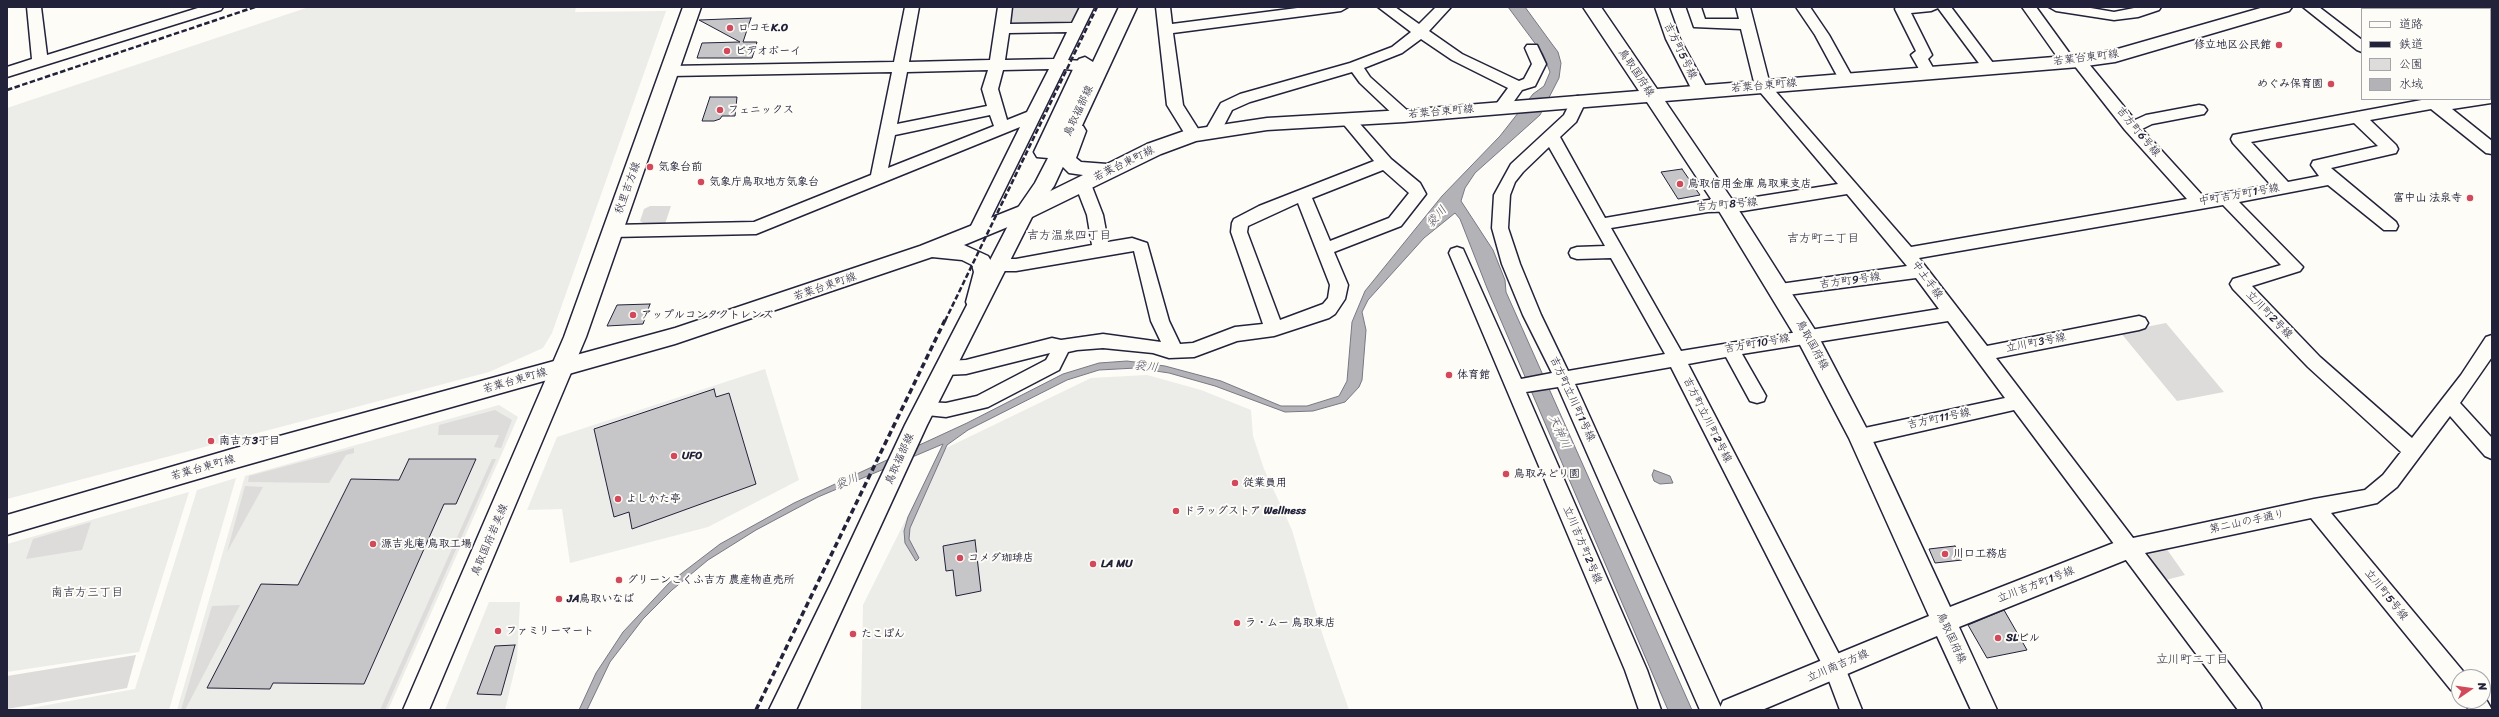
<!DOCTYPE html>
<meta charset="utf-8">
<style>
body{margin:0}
#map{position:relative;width:2499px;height:717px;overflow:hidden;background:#fdfcf7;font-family:Sriracha,"Klee One",sans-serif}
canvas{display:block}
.frame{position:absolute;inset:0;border:8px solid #22223b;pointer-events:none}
.legend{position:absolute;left:2361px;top:8px;width:130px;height:92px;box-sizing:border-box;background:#fdfcf7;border:1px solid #a5a5ac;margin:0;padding:5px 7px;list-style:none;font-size:12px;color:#22223b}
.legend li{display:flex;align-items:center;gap:8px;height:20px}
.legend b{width:20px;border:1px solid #a5a5ac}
.north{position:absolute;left:2451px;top:669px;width:40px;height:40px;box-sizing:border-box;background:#fdfcf7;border:1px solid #a5a5ac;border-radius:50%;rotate:77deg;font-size:11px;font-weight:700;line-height:16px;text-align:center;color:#22223b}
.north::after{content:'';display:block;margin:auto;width:14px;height:18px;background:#d1495b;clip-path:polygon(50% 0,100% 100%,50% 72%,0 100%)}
</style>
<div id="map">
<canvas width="2499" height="717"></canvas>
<div class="frame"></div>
<ul class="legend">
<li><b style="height:5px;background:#fdfcf7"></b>道路</li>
<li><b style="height:5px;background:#22223b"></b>鉄道</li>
<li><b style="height:11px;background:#dddcdb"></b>公園</li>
<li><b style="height:11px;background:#b2b2b7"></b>水域</li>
</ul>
<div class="north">N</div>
</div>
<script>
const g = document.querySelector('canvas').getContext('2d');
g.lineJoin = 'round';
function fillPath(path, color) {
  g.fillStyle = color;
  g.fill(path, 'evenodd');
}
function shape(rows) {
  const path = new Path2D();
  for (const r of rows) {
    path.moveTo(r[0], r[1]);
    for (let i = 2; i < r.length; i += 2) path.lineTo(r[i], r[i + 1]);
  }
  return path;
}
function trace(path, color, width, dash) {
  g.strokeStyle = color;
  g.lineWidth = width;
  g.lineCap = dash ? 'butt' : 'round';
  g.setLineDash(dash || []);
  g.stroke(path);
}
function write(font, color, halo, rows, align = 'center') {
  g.font = font + ' Sriracha,"Klee One",sans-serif';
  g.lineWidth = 4;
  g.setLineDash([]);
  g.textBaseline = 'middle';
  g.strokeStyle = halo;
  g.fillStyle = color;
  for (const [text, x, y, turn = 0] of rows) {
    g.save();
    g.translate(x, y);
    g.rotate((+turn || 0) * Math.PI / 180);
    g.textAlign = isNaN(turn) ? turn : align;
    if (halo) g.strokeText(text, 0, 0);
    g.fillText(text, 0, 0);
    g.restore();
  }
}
const built = shape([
 [309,7,576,7,575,12,666,11,552,333,543,348,489,372,7,499,7,108],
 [765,369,799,480,708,527,570,563,562,509,527,510,557,437],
 [1147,375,1201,390,1251,410,1253,436,1264,469,1292,530,1323,636,1349,710,861,710,863,605,940,451,1091,378],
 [499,405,518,417,388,710,177,710,245,476],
 [236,478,169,710,20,710,135,689,197,490],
 [189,492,139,652,7,672,7,544],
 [489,602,520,602,517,660,505,710,445,710]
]);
const green = shape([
 [1010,7,1081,7,1073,25,1008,26],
 [650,206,671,206,665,224,646,225,640,221,644,209],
 [2166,323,2224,392,2177,401,2120,332],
 [495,410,512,420,501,448,494,447,499,435,438,435,439,425],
 [354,448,354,453,346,455,329,483,248,482,249,476],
 [492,459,496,459,385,710,380,710],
 [245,486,263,487,227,552],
 [91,522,82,550,26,559,33,539],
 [2166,548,2185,575,2162,581,2147,561,2150,551],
 [240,605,185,710,181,710,212,606],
 [136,655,127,688,7,709,7,676]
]);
const water = shape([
 [1508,7,1525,7,1552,44,1558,52,1561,63,1559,78,1540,115,1475,173,1465,188,1461,201,1493,250,1505,280,1506,292,1692,710,1668,710,1487,288,1460,219,1455,213,1424,238,1368,300,1362,312,1366,330,1362,380,1359,387,1345,402,1313,411,1285,412,1215,386,1169,373,1136,368,1099,370,1067,380,968,430,947,445,910,528,909,539,919,558,916,561,905,543,904,531,908,517,943,444,818,497,756,530,708,560,672,590,643,619,610,662,587,710,579,710,596,673,623,632,669,583,720,544,794,503,967,423,1063,374,1099,363,1127,361,1165,366,1221,381,1281,406,1307,406,1339,396,1347,381,1352,322,1365,291,1442,196,1500,136,1533,94,1544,86,1550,72,1543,54,1508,7],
 [1654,470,1670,476,1673,483,1660,484,1654,481,1652,475,1654,470]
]);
const building = shape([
 [751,18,743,42,757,42,752,58,697,58,702,43,740,42,699,20,751,18],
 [710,97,737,97,735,116,722,116,720,119,714,121,702,121,710,97],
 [1682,169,1700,195,1678,199,1661,172,1682,169],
 [650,304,643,324,607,326,617,305,650,304],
 [714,389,716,397,729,393,756,484,632,529,629,512,614,517,594,429,714,389],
 [409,459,476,459,456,504,444,504,364,684,273,683,270,689,207,688,261,584,298,585,351,479,399,480,409,459],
 [975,540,981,591,956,596,953,570,946,571,943,546,975,540],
 [1955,546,1962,560,1935,563,1929,549,1955,546],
 [2004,610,2027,650,1987,658,1968,625,2004,610],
 [515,645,501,695,477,694,495,646,515,645]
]);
const street = shape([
 [27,7,41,7,47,55,201,7,223,7,221,10,7,77,7,67,32,59,27,7],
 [905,7,919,7,909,62,990,60,998,7,1012,7,1010,24,1072,23,1080,7,1094,7,1068,60,1084,61,1091,66,1084,71,1064,69,982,236,976,238,970,236,968,232,1020,127,756,234,612,237,606,235,604,231,606,227,612,225,754,222,871,175,892,72,670,76,662,71,670,66,894,62,905,7],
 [1067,32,1054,59,1005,60,1009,33,1067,32],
 [1049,69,1027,112,1007,120,998,89,1003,70,1049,69],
 [988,70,982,89,987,106,897,124,907,72,988,70],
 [990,115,994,126,888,168,895,135,990,115],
 [1156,7,1170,7,1172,24,1305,7,1348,7,1341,11,1173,33,1183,105,1202,135,1200,139,1194,140,1188,139,1167,105,1156,7],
 [1378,7,1395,7,1419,24,1436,7,1451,7,1429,31,1462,54,1519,81,1524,79,1532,64,1525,48,1527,45,1537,45,1546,64,1535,86,1522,90,1507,111,1502,112,1497,111,1494,107,1508,88,1452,60,1421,39,1402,53,1364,68,1370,77,1409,112,1412,116,1409,120,1399,120,1360,83,1352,72,1250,102,1232,110,1219,135,1207,135,1205,131,1221,103,1240,94,1350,63,1392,47,1411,32,1378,7],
 [1655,7,1669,8,1680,39,1709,92,1706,96,1696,96,1693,92,1666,39,1655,7],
 [1687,7,1701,7,1705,19,1739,19,1736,7,1750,7,1770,85,1911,247,2187,199,2125,130,2074,65,2068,67,2063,65,2022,7,2036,7,2073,58,2079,56,2084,58,2135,120,2146,115,2199,105,2204,106,2207,110,2204,114,2152,124,2142,129,2203,196,2271,185,2233,143,2231,139,2233,135,2427,99,2490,99,2491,95,2491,103,2452,109,2492,141,2492,154,2486,153,2431,109,2370,120,2396,145,2398,149,2396,153,2331,168,2396,222,2398,226,2396,230,2384,230,2328,185,2239,202,2303,267,2300,271,2252,286,2320,357,2412,438,2461,375,2486,337,2492,335,2492,357,2460,403,2492,438,2492,459,2485,456,2450,416,2397,487,2377,503,2331,513,2467,676,2459,677,2459,693,2451,690,2311,518,2145,553,2259,703,2262,710,2238,710,2014,410,1860,445,1853,442,1851,437,1853,432,1860,429,2005,398,1948,321,1742,354,1766,396,1764,401,1757,403,1750,401,1726,357,1688,364,1842,660,1862,710,1840,710,1825,670,1671,367,1575,384,1722,710,1700,710,1558,387,1526,392,1647,670,1661,710,1639,710,1625,670,1449,253,1451,249,1457,247,1463,249,1521,379,1552,373,1523,315,1502,264,1492,228,1494,195,1511,164,1564,115,1573,97,1578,96,1583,97,1586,101,1576,122,1560,137,1605,218,1708,200,1743,199,1838,184,1755,86,1741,29,1694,27,1687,7],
 [2354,123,2378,146,2313,161,2311,165,2319,176,2288,182,2251,142,2354,123],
 [1549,147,1605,246,1577,247,1571,249,1569,253,1571,257,1577,259,1611,258,1665,354,1568,371,1541,315,1520,264,1508,228,1510,195,1515,182,1523,172,1549,147],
 [1847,194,1907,266,1780,284,1774,285,1771,290,1774,295,1780,296,1916,278,1939,309,1681,351,1611,228,1708,212,1743,211,1847,194],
 [2223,205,2281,265,2233,279,2230,284,2233,289,2308,367,2401,452,2383,475,2365,490,2314,499,2133,538,1996,358,2139,330,2145,328,2148,323,2145,318,2139,316,1987,346,1919,258,2223,205],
 [1796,7,1810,7,1829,35,1854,80,1851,83,1841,83,1815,35,1796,7],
 [1896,7,1951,7,1996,67,1989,72,1984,70,1938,8,1931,11,1911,13,1932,55,1928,59,1936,73,1928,78,1923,76,1911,55,1916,51,1895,9,1896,7],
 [2049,7,2085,7,2114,12,2139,7,2161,7,2159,10,2138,17,2114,20,2056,11,2049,7],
 [2303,7,2319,7,2362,40,2362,52,2357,50,2303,7],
 [2458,7,2473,7,2474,9,2459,9,2458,7],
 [2490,23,2492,24,2492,34,2490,33,2490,23],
 [1348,115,1353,116,1391,159,1420,183,1426,194,1401,226,1334,252,1348,285,1345,299,1335,314,1329,318,1274,336,1237,341,1194,357,1169,358,1153,353,1103,348,1077,350,1068,352,1059,370,988,407,946,417,917,414,915,409,917,404,924,402,946,403,977,396,1046,360,1050,353,966,374,945,375,939,373,936,368,939,363,945,361,966,360,1052,338,1061,340,1103,334,1161,342,1151,321,1134,251,1016,271,998,271,992,269,989,265,992,261,998,259,1016,259,1092,245,1087,215,1075,184,1077,180,1083,178,1089,180,1091,184,1103,215,1108,242,1132,238,1147,243,1169,321,1180,344,1193,343,1235,327,1263,324,1231,232,1232,223,1234,219,1259,206,1374,161,1340,120,1343,116,1348,115],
 [1383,170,1409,193,1389,218,1330,241,1312,198,1383,170],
 [1298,203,1330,285,1328,298,1323,304,1280,320,1247,232,1248,226,1298,203],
 [2483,694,2492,710,2469,710,2464,701,2483,701,2483,694]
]);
const secondary = shape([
 [1583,7,1601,7,1657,89,2079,55,2114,50,2264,7,2292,7,2289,11,2115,62,2079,67,1665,101,1733,201,1815,330,1871,437,1950,607,2129,537,2138,541,2141,548,2138,555,1959,627,1997,710,1971,710,1937,636,1762,710,1719,710,1723,701,1929,616,1849,438,1798,341,1719,211,1647,102,1404,122,1267,130,1196,141,1161,154,1032,217,964,245,988,256,991,261,994,272,985,308,977,310,969,308,966,302,974,272,972,265,962,260,932,257,675,344,232,469,7,535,7,515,232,449,675,328,920,246,1018,207,1083,175,1069,173,1056,160,1066,131,1069,126,1076,125,1083,126,1086,131,1076,158,1081,162,1107,164,1147,144,1187,130,1267,118,1404,110,1639,91,1583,7]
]);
const primary = shape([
 [683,7,701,7,586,337,429,710,403,710,564,337,683,7],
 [1119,7,1137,7,1054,186,1033,215,927,425,796,710,769,710,831,583,905,425,1015,212,1035,183,1048,158,1037,157,1034,152,1076,63,1079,59,1085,57,1093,62,1119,7]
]);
const railFar1 = shape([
 [7,90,255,7],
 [945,321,1097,7]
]);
const rail = shape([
 [756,710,945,320]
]);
const markers = [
 [730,28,4,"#d1495b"],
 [2279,45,4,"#d1495b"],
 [727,51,4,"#d1495b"],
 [2331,84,4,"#d1495b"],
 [720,110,4,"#d1495b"],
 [650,167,4,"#d1495b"],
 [701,182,4,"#d1495b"],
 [1680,184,4,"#d1495b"],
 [2470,198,4,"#d1495b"],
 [633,315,4,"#d1495b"],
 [1449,375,4,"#d1495b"],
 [211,441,4,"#d1495b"],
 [674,456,4,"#d1495b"],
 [1506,474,4,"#d1495b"],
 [1235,483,4,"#d1495b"],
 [618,499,4,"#d1495b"],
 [1176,511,4,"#d1495b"],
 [373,544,4,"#d1495b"],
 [1945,554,4,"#d1495b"],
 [960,558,4,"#d1495b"],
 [1093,564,4,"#d1495b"],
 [619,580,4,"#d1495b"],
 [559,599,4,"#d1495b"],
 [1237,623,4,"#d1495b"],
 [498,631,4,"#d1495b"],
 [853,634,4,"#d1495b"],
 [1998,638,4,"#d1495b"]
];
const poiNames = [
 ["ロコモK.O",738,28],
 ["修立地区公民館",2271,45,"right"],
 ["ビデオボーイ",735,51],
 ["めぐみ保育園",2323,84,"right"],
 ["フェニックス",728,110],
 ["気象台前",658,167],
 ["気象庁鳥取地方気象台",709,182],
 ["鳥取信用金庫 鳥取東支店",1688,184],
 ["富中山 法泉寺",2462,198,"right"],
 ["アップルコンタクトレンズ",641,315],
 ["体育館",1457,375],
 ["南吉方3丁目",219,441],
 ["UFO",682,456],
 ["鳥取みどり園",1514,474],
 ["従業員用",1243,483],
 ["よしかた亭",626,499],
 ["ドラッグストア Wellness",1184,511],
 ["源吉兆庵 鳥取工場",381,544],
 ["川口工務店",1953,554],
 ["コメダ珈琲店",968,558],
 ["LA MU",1101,564],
 ["グリーンこくふ吉方 農産物直売所",627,580],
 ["JA鳥取いなば",567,599],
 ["ラ・ムー 鳥取東店",1245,623],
 ["ファミリーマート",506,631],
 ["たこぽん",861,634],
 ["SLビル",2006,638]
];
const streetNames = [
 ["吉方町5号線",1680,51,64],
 ["若葉台東町線",2086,58,-7],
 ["鳥取国府線",1636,73,56],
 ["若葉台東町線",1764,86,-5],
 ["鳥取福部線",1079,111,-65],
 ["若葉台東町線",1441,112,-5],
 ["吉方町6号線",2138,132,50],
 ["若葉台東町線",1124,164,-26],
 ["秋里吉方線",628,188,-70],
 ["中町吉方町1号線",2239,195,-10],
 ["吉方町8号線",1727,205,-5],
 ["中土手線",1927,280,54],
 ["吉方町9号線",1850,281,-8],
 ["若葉台東町線",825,287,-19],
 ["立川町2号線",2269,315,46],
 ["立川町3号線",2036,343,-11],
 ["吉方町10号線",1757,344,-10],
 ["鳥取国府線",1812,345,61],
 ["若葉台東町線",515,381,-16],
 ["吉方町立川町1号線",1572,399,65],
 ["吉方町11号線",1939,419,-12],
 ["吉方町立川町2号線",1707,420,63],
 ["鳥取福部線",900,459,-66],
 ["若葉台東町線",203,468,-16],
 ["第二山の手通り",2247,522,-12],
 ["鳥取国府岩美線",490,540,-67],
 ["立川吉方町2号線",1582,545,67],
 ["立川吉方町1号線",2036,585,-21],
 ["立川町5号線",2386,595,51],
 ["鳥取国府線",1951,638,65],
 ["立川南吉方線",1838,666,-23]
];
const waterNames = [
 ["袋川",1437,217,-48],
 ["袋川",1146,367,7],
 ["天神川",1559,432,66],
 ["袋川",847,482,-24]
];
const neighbourhoodNames = [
 ["吉方温泉四丁目",1069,236],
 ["吉方町二丁目",1823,239],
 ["南吉方三丁目",87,593],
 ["立川町二丁目",2192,660]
];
fillPath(built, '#ecece9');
fillPath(green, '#dddcdb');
fillPath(water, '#b2b2b7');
trace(water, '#787885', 1);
fillPath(building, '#c6c6c8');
trace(building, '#22223b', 1);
trace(street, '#22223b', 3);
trace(secondary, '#22223b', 3);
trace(primary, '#22223b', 3);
fillPath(street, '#fdfcf7');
fillPath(secondary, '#fdfcf7');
fillPath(primary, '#fdfcf7');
trace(railFar1, '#22223b', 2.5, [5.5, 2.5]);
trace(rail, '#22223b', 3.5, [6, 3.5]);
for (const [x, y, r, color] of markers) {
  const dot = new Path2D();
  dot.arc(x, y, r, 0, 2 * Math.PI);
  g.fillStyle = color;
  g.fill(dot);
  trace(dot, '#fdfcf7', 1.5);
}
write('bold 11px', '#22223b', '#fdfcf7', poiNames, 'left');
write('11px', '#22223b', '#fdfcf7', streetNames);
write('italic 12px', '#545466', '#fdfcf7', waterNames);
write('12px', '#22223b', '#fdfcf7', neighbourhoodNames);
</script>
